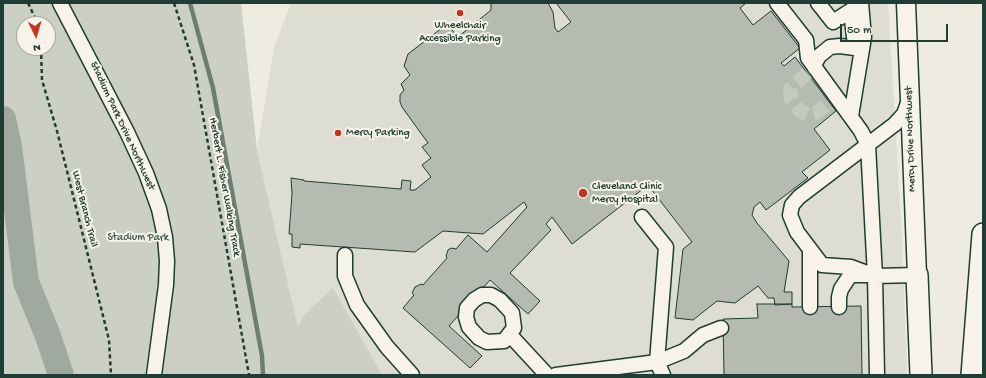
<!DOCTYPE html>
<style>
body{margin:0}
#map{position:relative;width:986px;height:378px;overflow:hidden;background:#eeece1;font-family:"Gochi Hand",sans-serif}
canvas{display:block}
.frame{position:absolute;inset:0;border:4px solid #1f3d34;pointer-events:none}
.north{position:absolute;left:16px;top:16px;width:40px;height:40px;box-sizing:border-box;background:#f7f3e8;border:1px solid #a1aaa0;border-radius:50%;rotate:175deg;font-size:11px;font-weight:700;line-height:16px;text-align:center;color:#1f3d34}
.north::after{content:'';display:block;margin:auto;width:14px;height:18px;background:#c8321e;clip-path:polygon(50% 0,100% 100%,50% 72%,0 100%)}
.scale{position:absolute;left:840px;top:24px;width:108px;height:18px;box-sizing:border-box;border:2px solid #1f3d34;border-top:0;padding-left:5px;font-size:12px;line-height:14px;white-space:nowrap;color:#1f3d34;-webkit-text-stroke:3px #f7f3e8;paint-order:stroke}
</style>
<div id="map">
<canvas width="986" height="378"></canvas>
<div class="frame"></div>
<div class="north">N</div>
<div class="scale">50 m</div>
</div>
<script>
const g = document.querySelector('canvas').getContext('2d');
g.lineJoin = 'round';
function fillPath(path, color) {
  g.fillStyle = color;
  g.fill(path, 'evenodd');
}
function shape(rows) {
  const path = new Path2D();
  for (const r of rows) {
    path.moveTo(r[0], r[1]);
    for (let i = 2; i < r.length; i += 2) path.lineTo(r[i], r[i + 1]);
  }
  return path;
}
function trace(path, color, width, dash) {
  g.strokeStyle = color;
  g.lineWidth = width;
  g.lineCap = dash ? 'butt' : 'round';
  g.setLineDash(dash || []);
  g.stroke(path);
}
function write(font, color, halo, rows, align = 'center') {
  g.font = font + ' "Gochi Hand",sans-serif';
  g.lineWidth = 4;
  g.setLineDash([]);
  g.textBaseline = 'middle';
  g.strokeStyle = halo;
  g.fillStyle = color;
  for (const [text, x, y, turn = 0] of rows) {
    g.save();
    g.translate(x, y);
    g.rotate((+turn || 0) * Math.PI / 180);
    g.textAlign = isNaN(turn) ? turn : align;
    if (halo) g.strokeText(text, 0, 0);
    g.fillText(text, 0, 0);
    g.restore();
  }
}
const built = shape([
 [291,3,888,3,902,237,907,375,309,375,257,149,274,47]
]);
const green = shape([
 [3,3,241,3,257,150,298,327,304,315,333,288,382,375,3,375],
 [24,24,48,24,48,48,24,48]
]);
const stream = shape([
 [190,3,213,88,262,356,263,375]
]);
const river = shape([
 [3,119,9,146,26,282,48,336,61,375]
]);
const building = shape([
 [491,3,548,3,553,12,555,28,558,32,571,22,556,3,746,3,740,8,753,25,771,11,800,48,781,63,784,66,795,57,836,111,814,129,830,150,802,172,808,178,766,210,760,202,754,207,752,215,757,223,789,261,784,292,792,292,792,304,775,305,774,298,768,298,758,286,735,303,717,301,693,320,675,318,683,249,692,242,648,185,572,244,552,217,546,224,551,230,510,273,540,301,528,314,490,280,449,326,482,356,470,368,403,308,414,295,412,293,415,287,421,284,423,285,447,258,446,256,448,250,451,248,456,249,468,235,487,252,527,207,524,202,483,234,443,231,415,252,300,244,300,248,292,247,292,234,289,234,292,194,291,178,304,180,304,181,401,189,402,180,411,181,410,190,415,190,431,177,422,165,431,158,422,147,428,143,402,107,400,102,400,95,404,90,401,84,410,75,404,66,408,54,447,24,458,37,491,10,491,3],
 [757,304,792,304,792,307,861,306,862,375,724,375,723,319,758,318,757,304]
]);
const minorTunnel = shape([
 [807,73,790,89,791,99,800,111,808,115,816,113,830,102]
]);
const path = shape([
 [28,3,38,24],
 [174,3,194,65,249,375],
 [41,48,42,80,57,131,109,340,111,375]
]);
const minor = shape([
 [60,3,127,132,146,173,159,209,165,237,167,261,166,285,154,375],
 [777,3,806,40,808,58,861,131,868,145,875,276,877,375],
 [818,3,833,22,861,4],
 [851,11,854,37,862,49],
 [815,68,815,63,819,56,830,47,840,46,862,49],
 [909,100,904,114,895,124,799,197,792,205,790,215,797,232,822,265,851,267,875,276,917,275],
 [851,116,864,37,861,3],
 [642,217,666,247,657,362,684,351,703,335,721,328],
 [810,251,810,307],
 [345,255,345,276,357,305,387,347,412,375],
 [482,295,491,295,500,300,512,313,514,328,504,341,487,342,479,338,469,327,466,317,467,308,474,300,482,295],
 [839,307,839,297,841,289,849,277,851,275,867,275],
 [510,335,547,375],
 [556,375,657,362,663,375]
]);
const major = shape([
 [906,3,917,275]
]);
const highway = shape([
 [917,275,921,375],
 [972,375,983,234]
]);
const markers = [
 [460,13,4,"#c8321e"],
 [338,133,4,"#c8321e"],
 [583,193,5,"#c8321e"]
];
const poiNames = [
 ["Wheelchair",460,26,"center"],
 ["Accessible Parking",460,39,"center"],
 ["Mercy Parking",346,133],
 ["Cleveland Clinic",592,187],
 ["Mercy Hospital",592,200]
];
const streetNames = [
 ["Stadium Park Drive Northwest",122,126,65],
 ["Mercy Drive Northwest",911,139,-92],
 ["Herbert L. Fisher Walking Track",224,187,80],
 ["West Branch Trail",84,209,76]
];
const parkNames = [
 ["Stadium Park",138,238]
];
fillPath(built, '#ddddd2');
fillPath(green, '#cccfc4');
trace(stream, '#6c7e74', 4.5);
trace(river, '#9fa99f', 26);
fillPath(building, '#b5bbb0');
trace(building, '#1f3d34', 1);
trace(minorTunnel, '#c5c9be', 14, [14, 7]);
trace(minor, '#1f3d34', 17);
trace(major, '#1f3d34', 21);
trace(highway, '#1f3d34', 24);
trace(path, '#1f3d34', 2.5, [4, 3]);
trace(minor, '#f7f3e8', 14);
trace(major, '#f7f3e8', 18);
trace(highway, '#f7f3e8', 21);
for (const [x, y, r, color] of markers) {
  const dot = new Path2D();
  dot.arc(x, y, r, 0, 2 * Math.PI);
  g.fillStyle = color;
  g.fill(dot);
  trace(dot, '#f7f3e8', 1.5);
}
write('11px', '#1f3d34', '#f7f3e8', poiNames, 'left');
write('11px', '#1f3d34', '#f7f3e8', streetNames);
write('11px', '#425a51', '#f7f3e8', parkNames);
</script>
